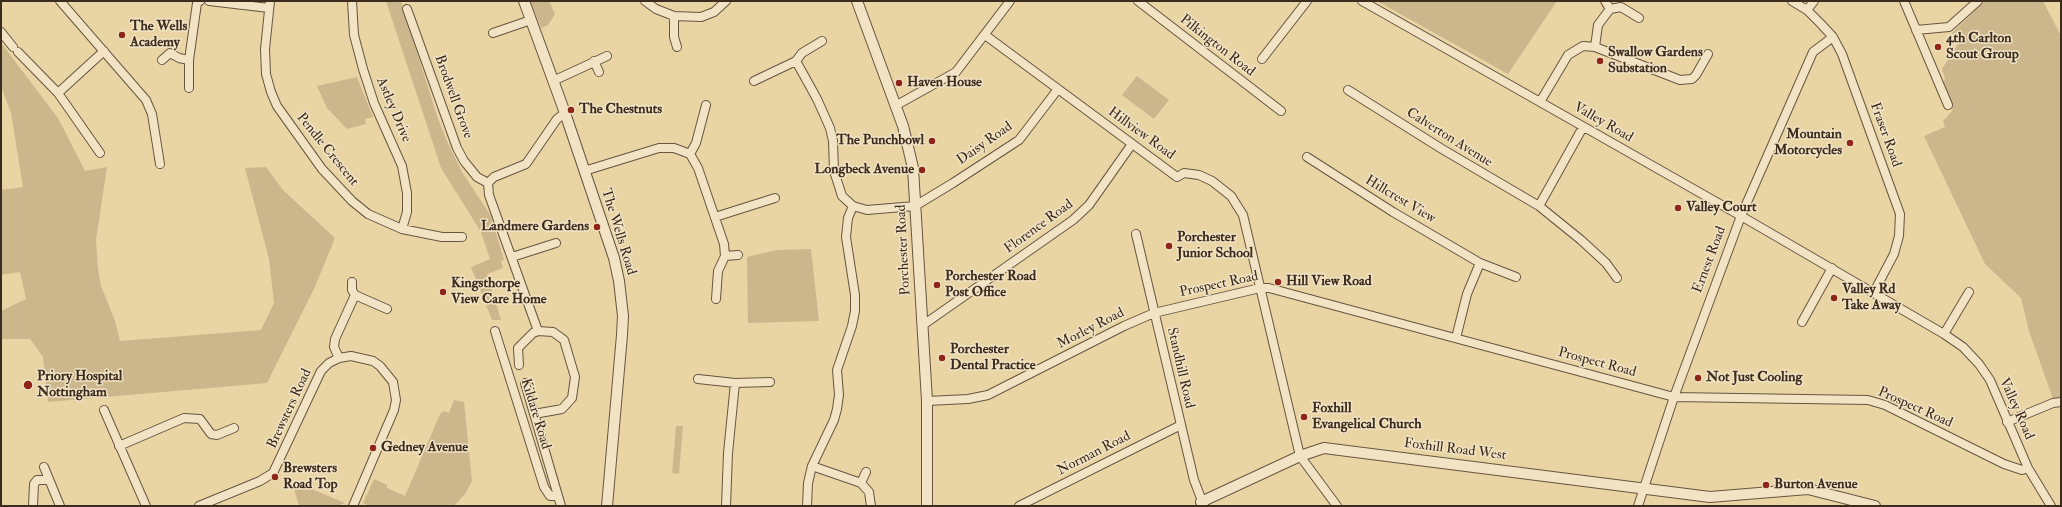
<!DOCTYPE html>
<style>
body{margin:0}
#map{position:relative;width:2062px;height:507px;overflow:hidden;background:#e9d4a4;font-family:"IM FELL Double Pica",serif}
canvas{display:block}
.frame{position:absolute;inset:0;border:2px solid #3c2b1f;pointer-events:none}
</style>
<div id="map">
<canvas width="2062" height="507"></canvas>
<div class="frame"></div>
</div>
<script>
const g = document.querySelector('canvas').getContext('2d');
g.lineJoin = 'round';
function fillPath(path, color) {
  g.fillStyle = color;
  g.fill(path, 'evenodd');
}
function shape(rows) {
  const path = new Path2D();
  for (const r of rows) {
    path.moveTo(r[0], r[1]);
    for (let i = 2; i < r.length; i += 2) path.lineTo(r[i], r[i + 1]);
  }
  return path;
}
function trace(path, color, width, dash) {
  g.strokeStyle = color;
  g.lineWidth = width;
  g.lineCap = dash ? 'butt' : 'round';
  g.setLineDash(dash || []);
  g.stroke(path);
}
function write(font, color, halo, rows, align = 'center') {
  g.font = font + ' "IM FELL Double Pica",serif';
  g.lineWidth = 3;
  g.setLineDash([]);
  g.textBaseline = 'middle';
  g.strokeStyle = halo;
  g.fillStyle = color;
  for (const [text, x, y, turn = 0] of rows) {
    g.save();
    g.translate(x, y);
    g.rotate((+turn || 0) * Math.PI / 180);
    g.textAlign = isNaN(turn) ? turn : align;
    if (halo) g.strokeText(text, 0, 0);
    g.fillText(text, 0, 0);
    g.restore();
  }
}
const green = shape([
 [386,1,401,1,437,116,446,139,462,172,491,216,504,260,501,261,503,268,487,274,501,320,492,320,471,267,490,259,481,232,441,168],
 [530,1,549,1,555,14,548,25,541,28],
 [1377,1,1557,1,1508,74],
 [1985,1,2043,1,2061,36,2061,398,2053,399,2029,331,2021,298,1985,264,1924,136,1945,127,1943,121,1952,111,1953,106,1943,84,1945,78,1942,69,1958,44,1952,33],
 [1,43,58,118,85,171,107,167,96,240,98,269,101,286,115,321,120,341,261,330,274,303,269,259,245,168,266,167,283,190,335,238,314,289,267,383,48,402,43,357,30,339,1,339,1,311,26,299,20,272,1,275,1,190,23,187,11,113,1,86],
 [1137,76,1169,100,1154,119,1122,95],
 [357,77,373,117,365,119,366,124,347,129,327,108,317,86],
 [811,249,819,321,748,323,747,257,777,250],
 [454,400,464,402,472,481,465,494,454,506,370,506,363,503,374,479,387,485,387,488,405,496,440,414,444,411,449,413],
 [676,426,683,426,679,474,672,473],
 [295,482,345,503,337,506,299,506,294,489]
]);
const minor = shape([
 [60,1,146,100,152,114,160,164],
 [209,1,269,8],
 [270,1,265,49,266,74,271,92,277,106,322,169,352,201,368,214,402,229,442,237,462,237],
 [352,1,354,35,363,69,374,103,402,166,407,193,407,212,402,229],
 [645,1,656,9,674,16,701,17,714,12,726,1],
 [1138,1,1281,111],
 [1362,1,1741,216,1944,334,1963,347,1979,364,1990,380,2028,468,2051,506],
 [1605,1,1610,9],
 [1792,1,1807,10,1821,24,1833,37,1842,54,1900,214,1899,236,1894,254,1874,292],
 [1904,1,1948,105],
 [407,9,457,148,464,161,477,177,488,183],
 [1807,10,1814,1],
 [674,16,674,37,677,47],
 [1916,30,1949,27,1978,1],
 [1,32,13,47],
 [493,33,531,20],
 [985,35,1177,177,1184,173,1199,175,1212,181,1231,196,1243,215,1300,456,1337,506],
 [1595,47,1598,25,1610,9,1621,7,1639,18],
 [18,52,58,93,100,153],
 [1262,59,1307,1],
 [162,60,170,53,179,58,189,60],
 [594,61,599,72],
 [796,61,802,53,822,41],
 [553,81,607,56],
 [754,81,796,61,817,99,830,128,833,141,834,171,842,196,853,206,867,210,915,206,953,183,1019,140,1058,89],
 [189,88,189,60,197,3,200,1],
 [1348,90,1442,149,1539,206,1581,240,1606,263,1617,278],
 [58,93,104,51],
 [1540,102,1568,55,1583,46,1595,47,1680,80,1692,79,1696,75,1708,54],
 [895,106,956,72,1010,1],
 [690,154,696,143,706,105],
 [1307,157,1393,212,1480,263,1516,277],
 [584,171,659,148,674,148,690,154,698,168,724,244,725,256,718,271,716,299],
 [488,183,489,195,538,331],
 [488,183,494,177,526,164,557,119,565,113],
 [1539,206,1583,127],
 [715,217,775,198],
 [1136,234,1194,480,1204,506],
 [725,256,738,255],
 [512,257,556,243],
 [352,282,352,290,355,295],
 [1802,322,1832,268],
 [923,325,1073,220,1089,205,1132,144],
 [495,331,544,487,550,496,558,496],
 [1944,334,1969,292],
 [1456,338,1467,294,1480,263],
 [339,358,334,347,335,339,355,295,387,309],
 [519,365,518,348,533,333,538,331,553,332,564,340,575,377,572,398,562,409,534,414],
 [698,379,735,383,770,382],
 [525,383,561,506],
 [927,401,968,399,988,395,1124,326,1154,313,1260,288,1269,288,1674,397,1868,400,1885,405,2004,464,2022,470,2028,468],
 [104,410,146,506],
 [2007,422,2053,403,2061,402],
 [119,446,184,418,200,419,211,434,217,435,234,428],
 [812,466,861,483,869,492,871,506],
 [44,467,60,506],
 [861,483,866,472],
 [33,506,34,484,37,480,48,480],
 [199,506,260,481,273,473,321,371,329,363,339,358,351,356,373,361,380,366,393,382,396,400,394,410,353,506],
 [726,506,728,453,735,383],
 [807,506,808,483,812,466,834,420,837,409,839,395,837,370,852,326,855,311,855,295,846,237,848,218,853,206],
 [1019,506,1181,425],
 [1638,506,1674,397,1741,216,1813,52,1833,37]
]);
const tertiary = shape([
 [524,1,565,113,614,258,619,281,623,316,622,335,607,506],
 [857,1,903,126,913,168,927,401,927,506],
 [1201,502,1300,456,1324,448,1710,497,1808,489,1875,506]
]);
const markers = [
 [122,35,4,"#8f2418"],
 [1938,47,4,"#8f2418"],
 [1600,61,4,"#8f2418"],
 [899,83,4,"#8f2418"],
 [571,110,4,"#8f2418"],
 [932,141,4,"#8f2418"],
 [1850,143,4,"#8f2418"],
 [922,170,4,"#8f2418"],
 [1678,208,4,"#8f2418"],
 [597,227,4,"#8f2418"],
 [1169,246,4,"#8f2418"],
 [1278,282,4,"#8f2418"],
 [937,285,4,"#8f2418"],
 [443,292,4,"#8f2418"],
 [1834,298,4,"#8f2418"],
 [942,358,4,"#8f2418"],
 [1698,378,4,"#8f2418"],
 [28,385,5,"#8f2418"],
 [1304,417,4,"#8f2418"],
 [373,448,4,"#8f2418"],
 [275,477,4,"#8f2418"],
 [1766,485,4,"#8f2418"]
];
const poiNames = [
 ["The Wells",130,27],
 ["Academy",130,43],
 ["4th Carlton",1946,39],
 ["Scout Group",1946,55],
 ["Swallow Gardens",1608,53],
 ["Substation",1608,69],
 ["Haven House",907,83],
 ["The Chestnuts",579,110],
 ["Mountain",1842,135,"right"],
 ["Motorcycles",1842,151,"right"],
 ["The Punchbowl",924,141,"right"],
 ["Longbeck Avenue",914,170,"right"],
 ["Valley Court",1686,208],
 ["Landmere Gardens",589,227,"right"],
 ["Porchester",1177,238],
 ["Junior School",1177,254],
 ["Porchester Road",945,277],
 ["Post Office",945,293],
 ["Hill View Road",1286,282],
 ["Kingsthorpe",451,284],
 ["View Care Home",451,300],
 ["Valley Rd",1842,290],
 ["Take Away",1842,306],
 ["Porchester",950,350],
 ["Dental Practice",950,366],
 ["Priory Hospital",37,377],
 ["Nottingham",37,393],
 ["Not Just Cooling",1706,378],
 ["Foxhill",1312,409],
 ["Evangelical Church",1312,425],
 ["Gedney Avenue",381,448],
 ["Brewsters",283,469],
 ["Road Top",283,485],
 ["Burton Avenue",1774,485]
];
const streetNames = [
 ["Pilkington Road",1217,46,38],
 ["Brodwell Grove",453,97,70],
 ["Astley Drive",393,110,67],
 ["Valley Road",1603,123,30],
 ["Hillview Road",1141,134,36],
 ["Fraser Road",1885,135,70],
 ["Calverton Avenue",1449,138,32],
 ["Daisy Road",985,144,-35],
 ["Pendle Crescent",327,150,51],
 ["Hillcrest View",1400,200,31],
 ["Florence Road",1039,227,-36],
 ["The Wells Road",618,232,73],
 ["Porchester Road",904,250,-93],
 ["Ernest Road",1710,260,-69],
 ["Prospect Road",1219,285,-12],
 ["Morley Road",1091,329,-27],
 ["Prospect Road",1597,363,15],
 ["Standhill Road",1180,368,77],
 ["Prospect Road",1915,408,24],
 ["Brewsters Road",290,409,-65],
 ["Valley Road",2016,409,66],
 ["Kildare Road",535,414,73],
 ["Foxhill Road West",1455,450,7],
 ["Norman Road",1094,454,-27]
];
fillPath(green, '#ccb78d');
trace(minor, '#675540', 10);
trace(tertiary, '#675540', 12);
trace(minor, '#f1e3c4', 8);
trace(tertiary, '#f1e3c4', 10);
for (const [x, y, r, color] of markers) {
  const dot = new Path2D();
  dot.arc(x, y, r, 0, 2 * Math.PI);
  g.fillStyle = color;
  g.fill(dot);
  trace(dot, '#f1e3c4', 1.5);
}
write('bold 14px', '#3c2b1f', '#f1e3c4', poiNames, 'left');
write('14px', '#3c2b1f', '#f1e3c4', streetNames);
</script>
